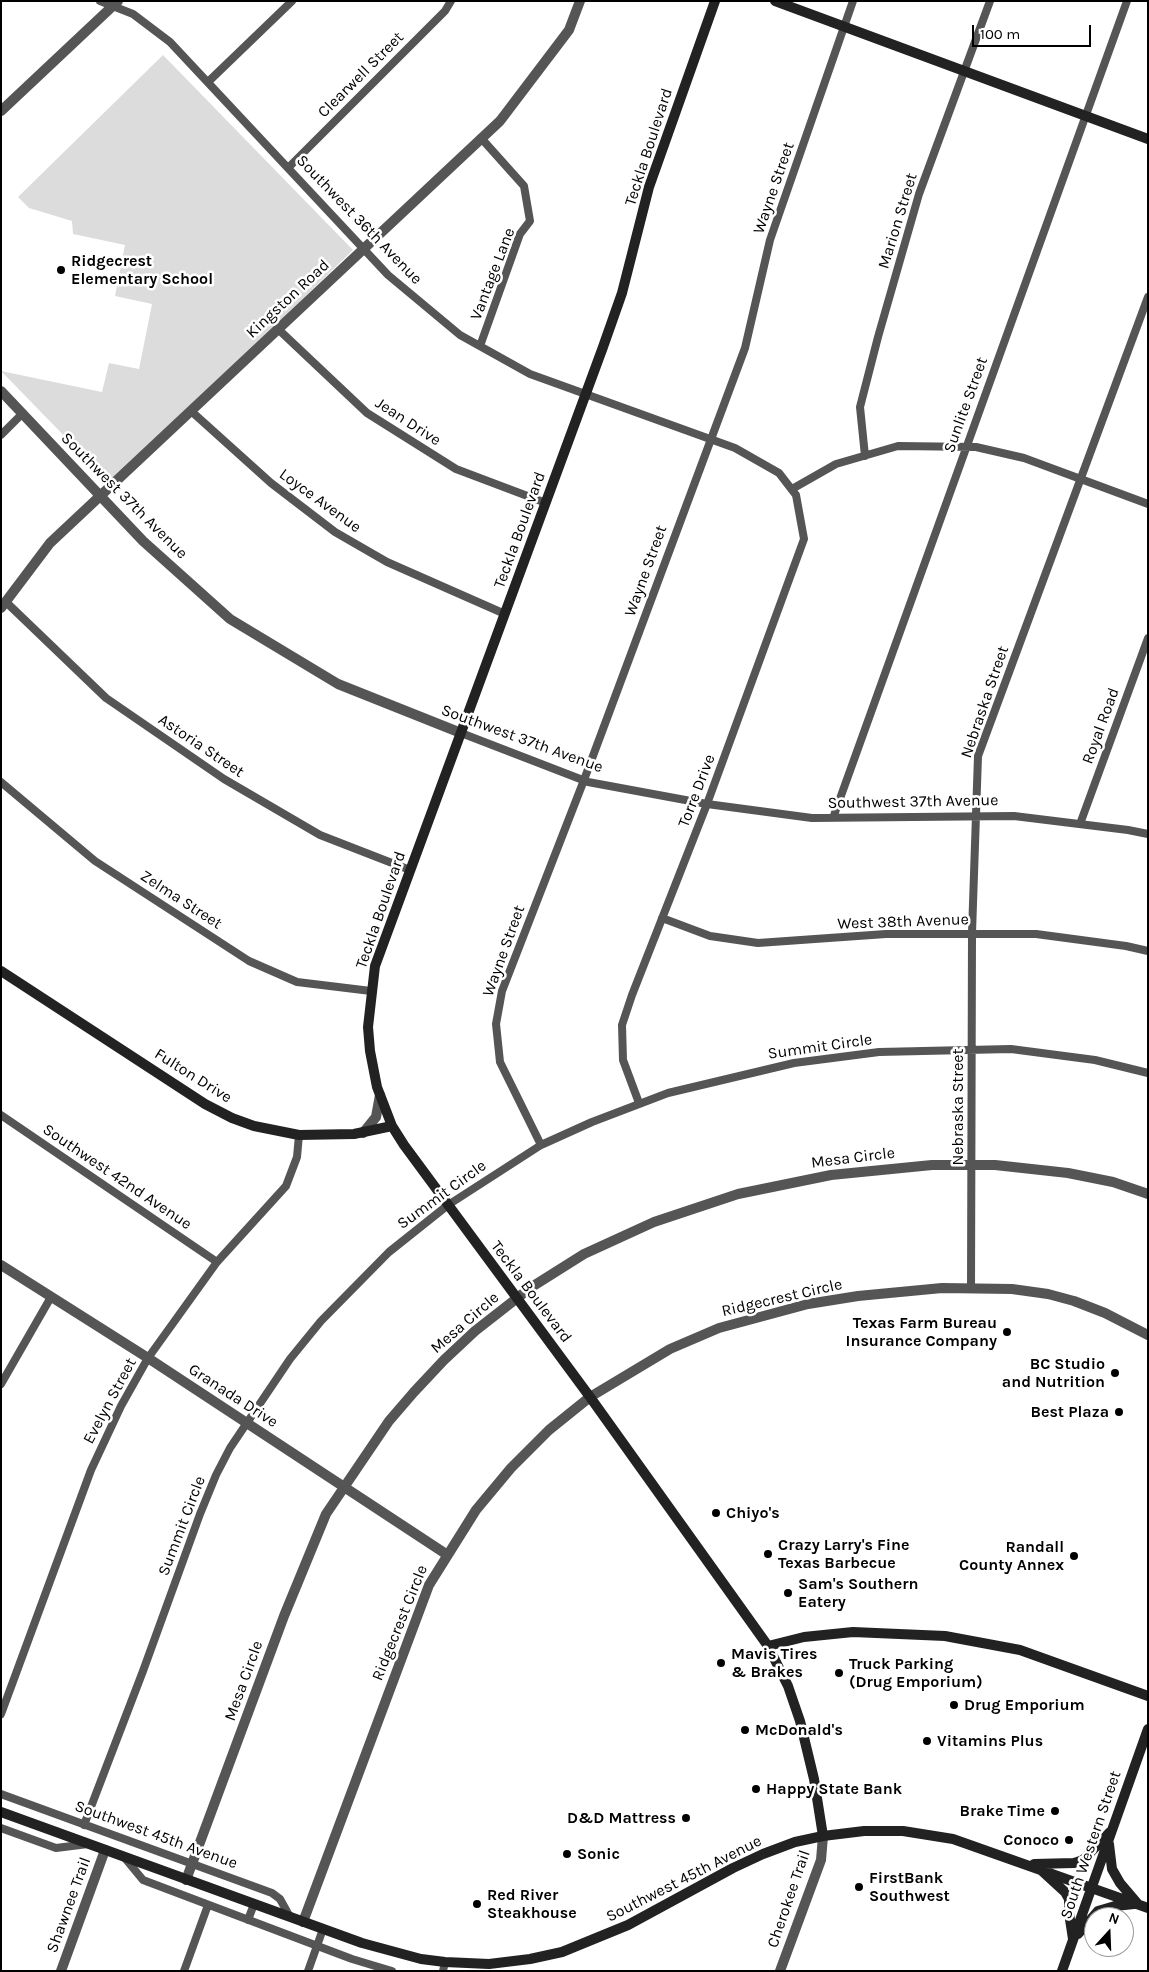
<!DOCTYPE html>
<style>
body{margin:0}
#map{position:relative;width:1149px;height:1972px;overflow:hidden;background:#fff;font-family:Karla,sans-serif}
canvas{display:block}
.frame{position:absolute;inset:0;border:2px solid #000;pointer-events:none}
.north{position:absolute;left:1084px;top:1907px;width:50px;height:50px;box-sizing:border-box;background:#fff;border:1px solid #999;border-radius:50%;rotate:20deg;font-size:14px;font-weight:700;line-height:20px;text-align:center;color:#000}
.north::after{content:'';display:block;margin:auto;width:18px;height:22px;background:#000;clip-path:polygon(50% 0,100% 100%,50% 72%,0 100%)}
.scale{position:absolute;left:972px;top:25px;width:119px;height:22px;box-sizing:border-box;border:2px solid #000;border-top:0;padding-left:6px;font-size:15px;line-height:18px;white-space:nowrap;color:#000;-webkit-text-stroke:4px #fff;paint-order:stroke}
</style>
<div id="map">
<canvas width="1149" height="1972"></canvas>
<div class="frame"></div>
<div class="north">N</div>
<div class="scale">100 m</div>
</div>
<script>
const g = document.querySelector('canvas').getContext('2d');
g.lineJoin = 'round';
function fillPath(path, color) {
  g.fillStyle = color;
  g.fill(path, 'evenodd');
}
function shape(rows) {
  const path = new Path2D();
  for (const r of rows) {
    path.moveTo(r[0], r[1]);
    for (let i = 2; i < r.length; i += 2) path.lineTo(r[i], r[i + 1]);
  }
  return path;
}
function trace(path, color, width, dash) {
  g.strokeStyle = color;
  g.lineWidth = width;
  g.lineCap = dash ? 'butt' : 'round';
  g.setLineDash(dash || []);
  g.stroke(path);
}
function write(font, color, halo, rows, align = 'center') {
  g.font = font + ' Karla,sans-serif';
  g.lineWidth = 5;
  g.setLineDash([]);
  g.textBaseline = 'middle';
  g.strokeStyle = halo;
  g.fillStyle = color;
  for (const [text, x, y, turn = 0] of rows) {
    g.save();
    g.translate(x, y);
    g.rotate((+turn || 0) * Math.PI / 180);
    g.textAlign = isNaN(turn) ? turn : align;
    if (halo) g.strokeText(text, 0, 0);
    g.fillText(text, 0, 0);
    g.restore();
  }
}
const green = shape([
 [163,55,353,250,111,484,1,371,102,392,109,363,139,369,152,304,115,296,125,245,73,234,72,221,29,208,18,197]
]);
const minor = shape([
 [100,1,133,14,170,42,388,275,460,335,530,374,735,448,779,473,796,495,804,539,707,804,632,995,622,1025,623,1060,639,1103],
 [208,82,292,1],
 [288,168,445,11,451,1],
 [278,329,367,413,456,469,546,503],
 [480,346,520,234,530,221,524,186,481,138],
 [191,411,271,483,335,532,387,562,505,614],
 [1,435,23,413],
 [865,456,860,407,878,337,919,194,990,1],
 [792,489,836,464,898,446,976,447,1024,458,1148,504],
 [6,602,106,698,224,779,320,835,410,870],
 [461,733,588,782,707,804,812,818,1014,816,1128,830,1148,834],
 [1,782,95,861,249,961,297,982,371,991],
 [833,818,1127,1],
 [1080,824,1148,638],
 [662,918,710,936,758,943,886,934,1036,934,1126,946,1148,951],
 [1,1115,217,1262],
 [541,1145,500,1062,496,1024,502,991,584,780,745,348,770,240,853,1],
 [971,1288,972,933,978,756,1148,297],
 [1,1384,51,1297],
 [1,1714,91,1470,121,1406,148,1358,217,1262,286,1186,297,1157,299,1135],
 [1,1794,272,1893,280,1899,290,1917],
 [84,1825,143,1671,200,1514,216,1475,230,1448,290,1359,321,1321,389,1252,448,1205,541,1145,592,1122,668,1093,794,1063,879,1052,1011,1049,1095,1060,1148,1073],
 [1,1828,56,1848,88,1844],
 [124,1857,143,1880,352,1959,392,1971],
 [248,1920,254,1904],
 [184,1971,208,1905],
 [308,1971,323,1929],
 [443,1971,445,1962]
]);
const tertiary = shape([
 [1,111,118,1],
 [1,391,143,541,230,619,338,684,461,733],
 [1,608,50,543,500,121,569,30,580,1],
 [363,1133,376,1117,380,1095],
 [1,1265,148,1358,446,1554],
 [186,1880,284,1616,326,1514,389,1421,414,1392,444,1360,475,1331,530,1288,584,1254,654,1222,738,1194,831,1175,932,1165,995,1165,1068,1173,1113,1182,1148,1194],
 [303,1922,429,1585,476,1510,511,1468,549,1430,590,1397,670,1349,719,1328,808,1304,858,1296,942,1288,1012,1289,1048,1294,1074,1301,1105,1313,1148,1335],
 [61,1971,105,1850],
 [780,1971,821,1860,823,1836]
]);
const secondary = shape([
 [715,1,649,187,622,293,603,347,375,966,368,1027,370,1051,377,1087,392,1126,404,1145,590,1397,768,1646,788,1686,800,1721,814,1779,823,1836],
 [775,1,1148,139],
 [1,971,205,1104,232,1118,254,1126,299,1135,354,1134,392,1126],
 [768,1646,804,1637,853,1632,945,1636,1020,1650,1148,1696],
 [1,1812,362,1943,421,1959,445,1962,489,1964,530,1959,562,1952,628,1925,733,1868,763,1854,795,1842,823,1836,864,1831,903,1831,953,1839,1148,1908],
 [1109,1844,1112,1869,1120,1883,1137,1903],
 [1034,1864,1074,1863,1083,1860,1110,1832],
 [1041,1870,1065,1892,1069,1899,1069,1913,1073,1939],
 [1078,1934,1098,1911,1115,1906,1134,1904],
 [1062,1971,1148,1729]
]);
const markers = [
 [61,270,5,"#000"],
 [1007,1332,5,"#000"],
 [1115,1373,5,"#000"],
 [1119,1412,5,"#000"],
 [716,1513,5,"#000"],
 [768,1554,5,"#000"],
 [1074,1556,5,"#000"],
 [788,1593,5,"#000"],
 [721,1663,5,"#000"],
 [839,1673,5,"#000"],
 [954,1705,5,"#000"],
 [745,1730,5,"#000"],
 [927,1741,5,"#000"],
 [756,1789,5,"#000"],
 [1055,1811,5,"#000"],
 [686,1818,5,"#000"],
 [1069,1840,5,"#000"],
 [567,1854,5,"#000"],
 [859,1887,5,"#000"],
 [477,1904,5,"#000"]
];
const streetNames = [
 ["Clearwell Street",361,75,-45],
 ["Teckla Boulevard",649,147,-72],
 ["Wayne Street",774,188,-71],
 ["Southwest 36th Avenue",359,220,46],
 ["Marion Street",898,221,-73],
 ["Vantage Lane",493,274,-69],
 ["Kingston Road",288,299,-43],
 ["Sunlite Street",966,405,-70],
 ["Jean Drive",408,422,33],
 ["Southwest 37th Avenue",124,496,45],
 ["Loyce Avenue",320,501,36],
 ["Teckla Boulevard",520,530,-70],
 ["Wayne Street",646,571,-70],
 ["Nebraska Street",985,702,-71],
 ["Royal Road",1101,726,-70],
 ["Southwest 37th Avenue",522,739,20],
 ["Astoria Street",201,746,34],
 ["Torre Drive",697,791,-69],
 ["Southwest 37th Avenue",913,802,-1],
 ["Zelma Street",181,900,33],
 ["Teckla Boulevard",381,910,-71],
 ["West 38th Avenue",903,922,-2],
 ["Wayne Street",504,951,-70],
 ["Summit Circle",820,1047,-8],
 ["Fulton Drive",193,1076,32],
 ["Nebraska Street",958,1107,-90],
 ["Mesa Circle",853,1158,-7],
 ["Southwest 42nd Avenue",117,1177,34],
 ["Summit Circle",442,1195,-36],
 ["Teckla Boulevard",531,1292,53],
 ["Ridgecrest Circle",782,1298,-13],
 ["Mesa Circle",465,1323,-41],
 ["Granada Drive",233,1396,33],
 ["Evelyn Street",110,1401,-62],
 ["Summit Circle",182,1526,-69],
 ["Ridgecrest Circle",400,1623,-68],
 ["Mesa Circle",244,1681,-70],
 ["Southwest 45th Avenue",156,1835,20],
 ["South Western Street",1091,1845,-71],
 ["Southwest 45th Avenue",684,1879,-27],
 ["Cherokee Trail",789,1899,-71],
 ["Shawnee Trail",69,1905,-70]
];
const poiNames = [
 ["Ridgecrest",71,261],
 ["Elementary School",71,279],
 ["Texas Farm Bureau",997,1323,"right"],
 ["Insurance Company",997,1341,"right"],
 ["BC Studio",1105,1364,"right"],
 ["and Nutrition",1105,1382,"right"],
 ["Best Plaza",1109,1412,"right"],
 ["Chiyo's",726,1513],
 ["Crazy Larry's Fine",778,1545],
 ["Texas Barbecue",778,1563],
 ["Randall",1064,1547,"right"],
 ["County Annex",1064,1565,"right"],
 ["Sam's Southern",798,1584],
 ["Eatery",798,1602],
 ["Mavis Tires",731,1654],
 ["& Brakes",731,1672],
 ["Truck Parking",849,1664],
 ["(Drug Emporium)",849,1682],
 ["Drug Emporium",964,1705],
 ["McDonald's",755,1730],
 ["Vitamins Plus",937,1741],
 ["Happy State Bank",766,1789],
 ["Brake Time",1045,1811,"right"],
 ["D&D Mattress",676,1818,"right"],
 ["Conoco",1059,1840,"right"],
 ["Sonic",577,1854],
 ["FirstBank",869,1878],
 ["Southwest",869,1896],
 ["Red River",487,1895],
 ["Steakhouse",487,1913]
];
fillPath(green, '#dcdcdc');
trace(minor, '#555', 8);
trace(tertiary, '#555', 10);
trace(secondary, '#222', 10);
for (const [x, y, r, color] of markers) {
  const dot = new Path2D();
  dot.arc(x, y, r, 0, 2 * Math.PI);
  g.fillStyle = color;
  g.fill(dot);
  trace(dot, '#fff', 2);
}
write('16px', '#000', '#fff', streetNames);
write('bold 16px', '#000', '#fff', poiNames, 'left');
</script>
